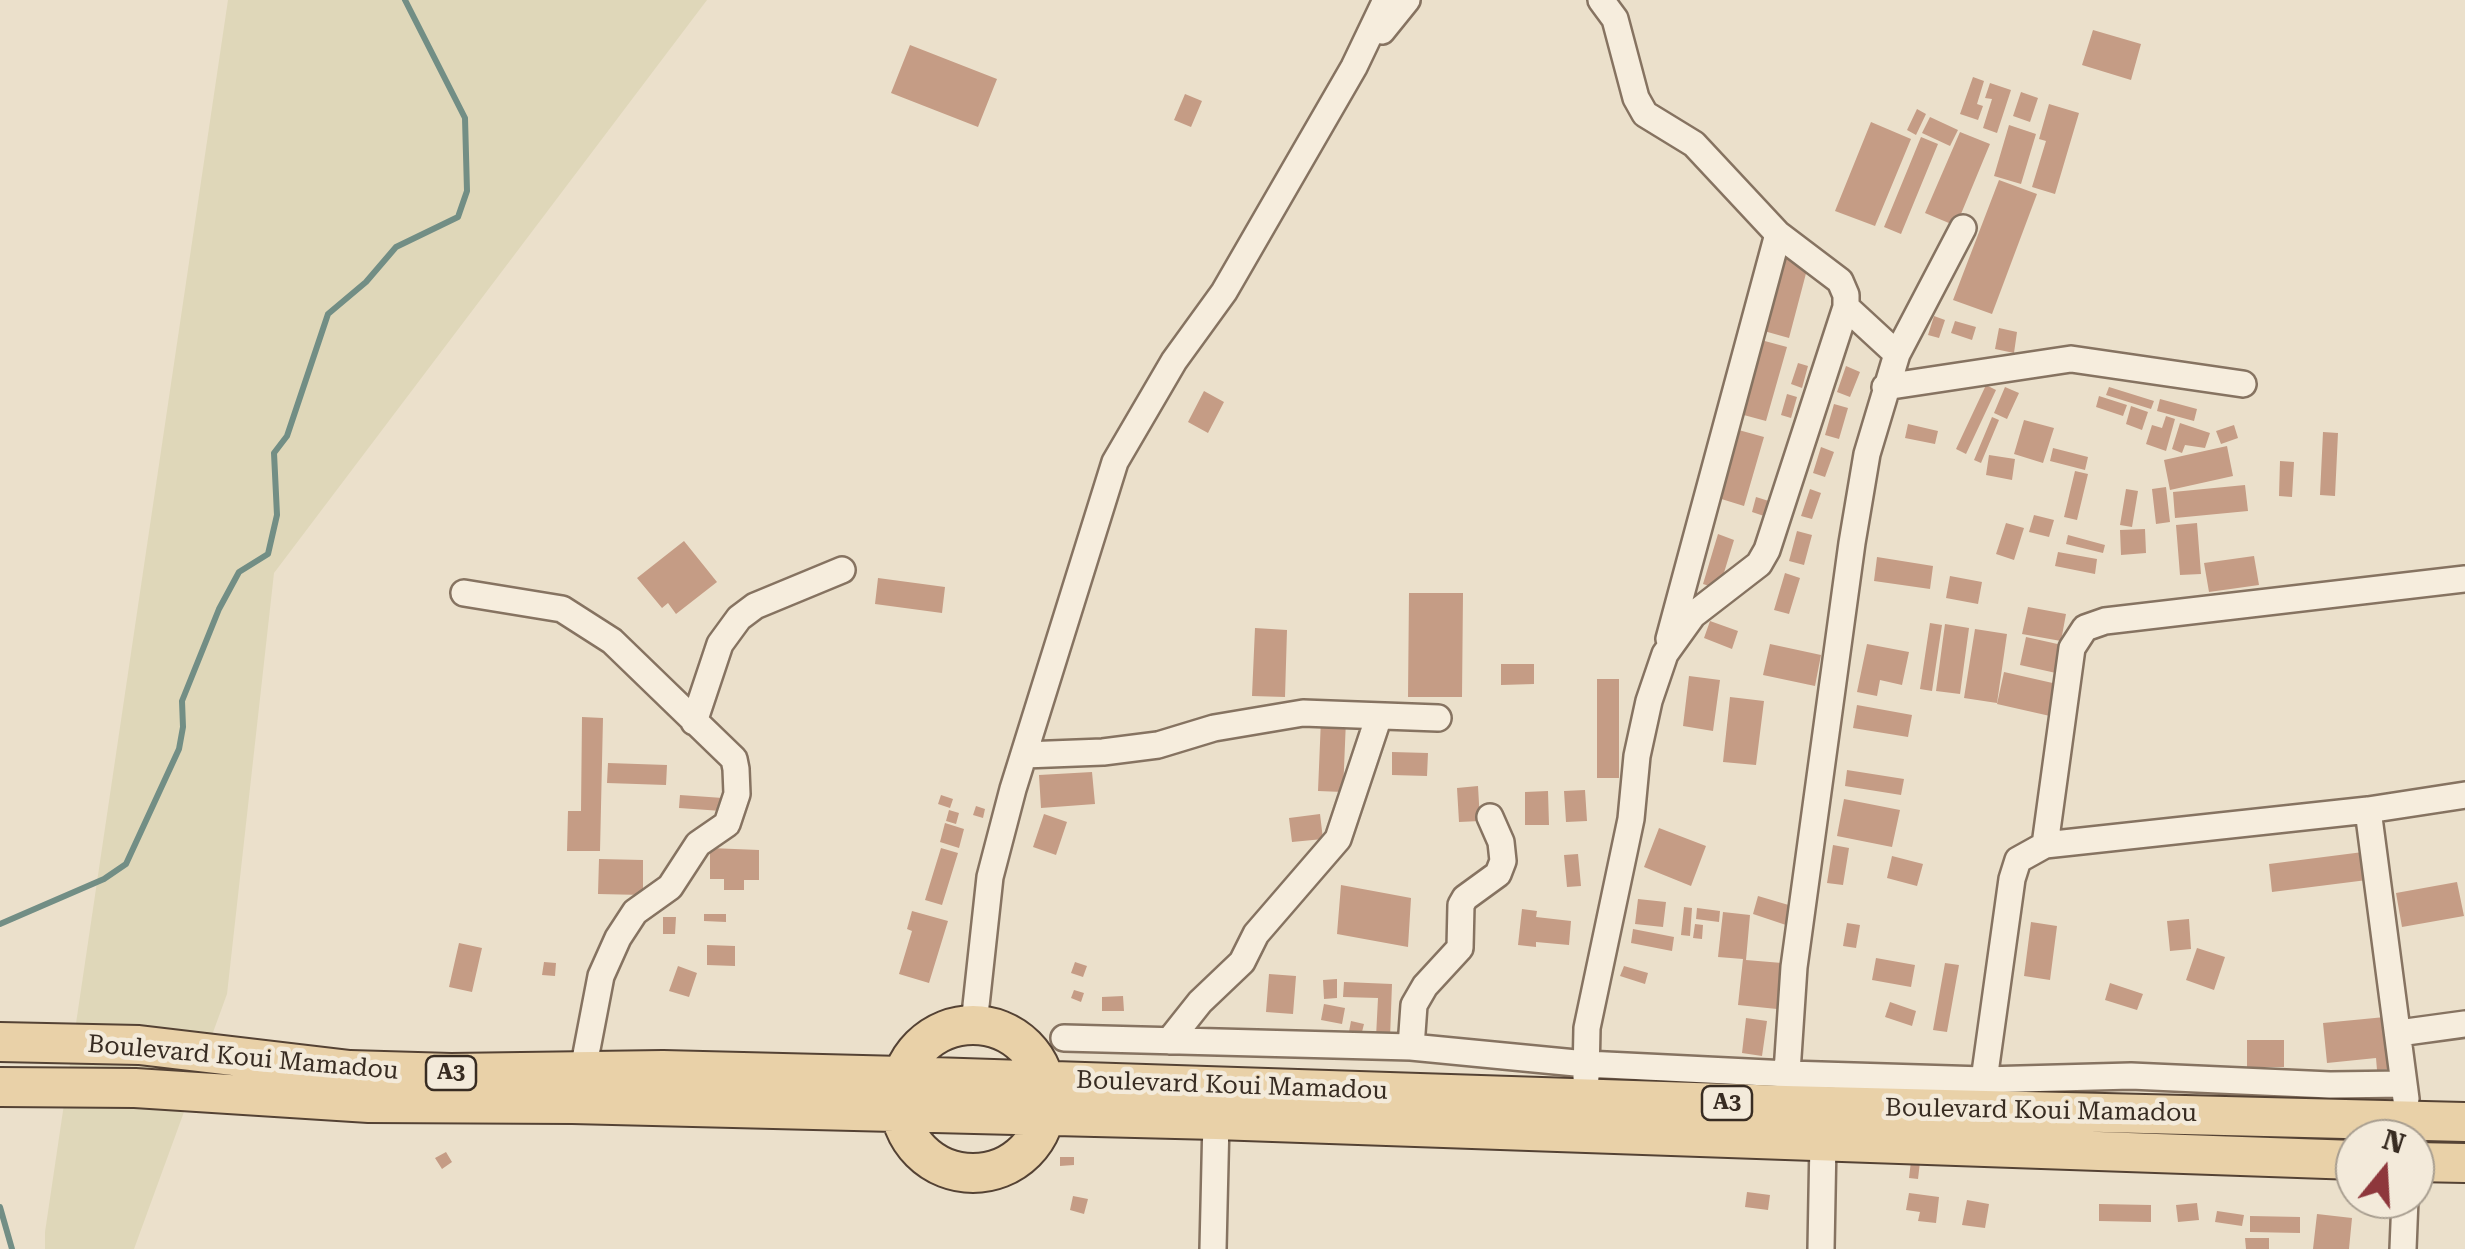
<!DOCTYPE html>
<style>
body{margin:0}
#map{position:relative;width:2465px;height:1249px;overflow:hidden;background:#ebe0cb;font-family:"Roboto Serif",serif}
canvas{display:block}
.north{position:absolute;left:2335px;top:1119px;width:100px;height:100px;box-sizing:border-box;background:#f3eada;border:2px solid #a89e90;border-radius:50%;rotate:18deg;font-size:28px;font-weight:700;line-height:40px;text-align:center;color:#382c22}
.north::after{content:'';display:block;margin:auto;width:35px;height:45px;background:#8e373c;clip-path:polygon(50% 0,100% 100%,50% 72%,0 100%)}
</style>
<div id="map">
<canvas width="2465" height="1249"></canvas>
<div class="north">N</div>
</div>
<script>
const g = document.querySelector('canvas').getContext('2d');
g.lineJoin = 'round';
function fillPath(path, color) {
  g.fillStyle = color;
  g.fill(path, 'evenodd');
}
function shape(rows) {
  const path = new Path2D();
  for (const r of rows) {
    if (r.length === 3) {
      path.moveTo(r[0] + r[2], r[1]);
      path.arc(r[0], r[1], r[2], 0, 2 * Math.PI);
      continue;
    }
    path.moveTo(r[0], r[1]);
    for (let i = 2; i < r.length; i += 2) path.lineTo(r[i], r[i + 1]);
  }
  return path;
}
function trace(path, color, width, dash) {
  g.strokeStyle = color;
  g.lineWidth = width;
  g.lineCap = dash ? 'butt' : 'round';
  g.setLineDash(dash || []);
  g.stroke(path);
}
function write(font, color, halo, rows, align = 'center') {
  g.font = font + ' "Roboto Serif",serif';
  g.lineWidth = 9;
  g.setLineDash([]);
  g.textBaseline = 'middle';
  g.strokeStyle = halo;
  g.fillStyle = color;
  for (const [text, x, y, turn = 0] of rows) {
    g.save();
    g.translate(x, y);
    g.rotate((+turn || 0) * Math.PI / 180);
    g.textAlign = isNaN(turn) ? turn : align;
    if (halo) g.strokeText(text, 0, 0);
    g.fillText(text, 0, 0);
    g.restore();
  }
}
const farmland = shape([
 [228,0,707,0,274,573,227,994,134,1249,45,1249,45,1232]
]);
const stream = shape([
 [0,924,104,879,126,864,179,749,183,727,182,701,219,609,239,572,268,554,277,515,274,453,287,436,328,314,366,282,396,247,458,217,467,191,465,118,405,0],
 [0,1207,12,1249]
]);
const building = shape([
 [2093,30,2141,44,2131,80,2082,65],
 [910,45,997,79,978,127,891,93],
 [1973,77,1984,81,1977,104,1983,106,1978,120,1960,114],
 [1990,83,2011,90,1997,133,1983,128,1992,99,1985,98],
 [2021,92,2038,98,2030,122,2013,116],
 [1185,94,1202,101,1191,127,1174,120],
 [2049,104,2079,113,2055,194,2032,187,2046,141,2039,139],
 [1917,109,1926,114,1916,135,1907,130],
 [1930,117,1958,130,1950,146,1922,133],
 [1871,122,1911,139,1875,226,1835,211],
 [2009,125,2036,134,2021,184,1994,176],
 [1960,132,1990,144,1956,226,1925,213],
 [1921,137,1938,144,1901,234,1884,227],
 [1999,180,2037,194,1992,314,1953,300],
 [1783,256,1809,262,1789,338,1764,331],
 [1934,316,1945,320,1939,338,1928,335],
 [1955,321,1976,327,1972,340,1951,333],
 [1999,328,2017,332,2014,353,1995,349],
 [1761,340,1787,347,1766,421,1740,414],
 [1798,363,1808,366,1802,388,1791,384],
 [1846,366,1860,372,1850,397,1837,392],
 [1986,385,1996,390,1966,454,1956,449],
 [2005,387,2019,393,2007,419,1994,413],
 [2109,387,2154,401,2151,409,2106,395],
 [1204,391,1224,402,1208,433,1188,422],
 [1787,394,1797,397,1791,418,1781,415],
 [2099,396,2127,405,2123,416,2096,407],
 [2160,399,2197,409,2194,421,2157,411],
 [1834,404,1848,408,1839,439,1825,435],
 [2131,406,2148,412,2142,430,2126,424],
 [2166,416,2175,419,2166,451,2146,444,2152,425,2162,428],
 [1992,417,1999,420,1981,463,1974,460],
 [2024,420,2054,428,2043,463,2014,454],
 [2180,423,2210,433,2205,448,2185,445,2182,453,2172,449],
 [1908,424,1938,431,1935,444,1905,438],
 [2234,425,2238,438,2221,444,2216,431],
 [1735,429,1764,437,1744,506,1715,497],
 [2323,432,2338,433,2335,496,2320,495],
 [2227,446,2233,476,2170,490,2164,460],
 [1821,447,1834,452,1825,477,1813,473],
 [2053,448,2088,457,2085,470,2050,461],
 [1989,455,2015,459,2012,480,1986,475],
 [2280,461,2294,462,2292,497,2279,496],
 [2075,471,2088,474,2077,520,2064,517],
 [2245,485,2248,511,2175,518,2173,492],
 [2166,487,2170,522,2156,524,2152,489],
 [1810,489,1821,493,1812,519,1801,516],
 [2126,489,2138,491,2132,527,2120,525],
 [1756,497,1772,502,1767,517,1752,512],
 [2034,515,2054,520,2049,537,2029,532],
 [2006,523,2024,528,2014,560,1996,554],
 [2197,523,2201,574,2180,575,2176,525],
 [2145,529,2146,553,2121,555,2120,530],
 [1797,531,1812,535,1804,565,1789,561],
 [1718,534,1734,540,1719,589,1703,584],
 [2068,535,2105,545,2103,553,2066,544],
 [684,541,717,582,676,614,668,603,662,608,637,578],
 [2058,552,2097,559,2095,574,2055,566],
 [2254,556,2259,585,2209,592,2204,563],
 [1877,557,1933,566,1930,589,1874,581],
 [1785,573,1800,578,1789,614,1774,610],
 [1950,576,1982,582,1978,604,1946,598],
 [878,578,945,587,942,613,875,604],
 [1409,593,1463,593,1462,697,1408,697],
 [2028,607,2066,614,2061,641,2022,634],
 [1710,621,1738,631,1732,649,1704,638],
 [1930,623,1942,625,1932,691,1920,689],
 [1945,624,1969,628,1960,694,1936,691],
 [1255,628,1287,630,1285,697,1252,696],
 [1975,629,2007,634,1997,703,1964,698],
 [2026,637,2062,645,2056,673,2020,665],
 [1770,644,1821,655,1815,686,1763,675],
 [1867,644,1909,652,1902,685,1880,680,1877,696,1857,692],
 [1501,664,1534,664,1534,684,1501,685],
 [2004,672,2057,684,2050,716,1997,704],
 [1689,676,1720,680,1713,731,1683,726],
 [1597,679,1619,679,1619,778,1597,778],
 [1730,697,1764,701,1756,765,1723,762],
 [1857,705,1912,715,1908,737,1853,728],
 [582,717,603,718,600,851,567,851,568,811,581,811],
 [1321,719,1346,720,1343,792,1318,791],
 [1392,752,1428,753,1427,776,1392,775],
 [608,763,667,765,666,785,607,783],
 [1847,770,1904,779,1901,795,1845,786],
 [1092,772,1095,804,1041,808,1039,775],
 [1478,786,1480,821,1459,822,1457,788],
 [1585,790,1587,821,1566,822,1564,791],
 [1548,791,1549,825,1525,825,1525,792],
 [680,795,723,798,722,811,679,808],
 [941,795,953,799,950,808,938,804],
 [1844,799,1900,810,1892,847,1837,836],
 [976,806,985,809,983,818,973,815],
 [949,810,959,813,956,824,946,821],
 [1044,814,1067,822,1056,855,1033,847],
 [1320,814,1323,839,1292,842,1289,818],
 [945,823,964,829,959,848,940,842],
 [1659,828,1706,846,1691,886,1644,867],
 [1833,845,1849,848,1843,885,1827,883],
 [710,848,759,850,759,880,744,880,744,890,724,890,724,879,710,879],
 [941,848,958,853,942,905,925,900],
 [2363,852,2367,880,2272,892,2269,864],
 [1578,854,1581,886,1567,887,1564,855],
 [1892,856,1923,864,1917,886,1887,878],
 [599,859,643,860,643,895,598,894],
 [2457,882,2464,916,2402,927,2396,893],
 [1341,885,1411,898,1408,947,1337,934],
 [1758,896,1792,906,1786,925,1753,914],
 [1638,899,1666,902,1663,927,1635,924],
 [1684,907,1692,908,1690,936,1681,935],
 [1697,908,1720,911,1719,922,1696,919],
 [1522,909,1537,911,1536,917,1571,921,1569,945,1536,942,1536,947,1518,945],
 [912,911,948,921,929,983,899,974,912,931,907,929],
 [1723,912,1750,915,1746,960,1782,963,1777,1009,1738,1005,1743,959,1718,957],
 [704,914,726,914,726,922,704,921],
 [663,917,676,917,675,934,663,934],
 [2189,919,2191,949,2170,951,2167,921],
 [2031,922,2057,926,2050,980,2024,976],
 [1847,923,1860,925,1856,948,1843,946],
 [1695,924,1703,925,1702,939,1693,938],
 [1633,929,1674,937,1672,951,1631,943],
 [459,943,482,948,472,992,449,987],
 [707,945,735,946,735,966,707,965],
 [2197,948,2225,957,2214,990,2186,980],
 [1876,958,1915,965,1911,987,1872,980],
 [544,962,556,963,555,976,542,975],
 [1075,962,1087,966,1083,977,1071,973],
 [1945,963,1959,965,1947,1032,1933,1030],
 [678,966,697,973,689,997,669,991],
 [1624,966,1648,973,1645,984,1620,976],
 [1269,974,1296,976,1293,1014,1266,1012],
 [1337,979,1337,998,1324,999,1323,980],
 [1344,982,1392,984,1390,1038,1376,1037,1378,998,1343,997],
 [2110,983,2143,994,2137,1010,2105,1000],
 [1074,990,1084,993,1081,1002,1071,998],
 [1123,996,1124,1011,1102,1011,1102,997],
 [1890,1002,1916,1011,1912,1026,1885,1017],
 [1324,1004,1345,1008,1342,1024,1321,1020],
 [2385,1017,2390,1069,2377,1070,2376,1058,2327,1063,2323,1023],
 [1746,1018,1767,1021,1762,1056,1742,1053],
 [1351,1021,1364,1024,1360,1040,1348,1037],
 [2247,1040,2284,1040,2284,1067,2247,1067],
 [446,1152,452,1162,442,1169,435,1158],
 [1060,1157,1074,1157,1074,1165,1060,1166],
 [1911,1161,1920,1162,1918,1179,1909,1178],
 [1747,1192,1770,1195,1768,1210,1745,1207],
 [1909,1193,1939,1197,1936,1223,1918,1221,1920,1212,1906,1210],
 [1073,1196,1088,1199,1084,1214,1070,1210],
 [1967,1200,1989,1204,1985,1228,1962,1225],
 [2197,1203,2199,1220,2178,1222,2176,1205],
 [2099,1204,2151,1205,2151,1222,2099,1221],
 [2217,1211,2244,1215,2242,1226,2215,1222],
 [2317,1214,2352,1218,2349,1249,2313,1249],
 [2250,1216,2300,1217,2300,1233,2250,1232],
 [2245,1238,2269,1238,2269,1249,2246,1249]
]);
const street = shape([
 [1601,0,1615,19,1636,98,1645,114,1694,144,1778,234,1840,281,1846,295,1846,307,1897,354],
 [1382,31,1407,0],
 [1885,387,2071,359,2243,384],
 [2465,579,2105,621,2085,628,2072,648,2045,845,2368,810,2465,795],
 [464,593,562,609,612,641,734,759,736,769,737,794,727,824,698,844,670,887,635,912,618,938,601,976,583,1070],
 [1669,639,1778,234],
 [694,722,720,644,739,618,755,606,842,570],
 [1024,755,1103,752,1158,745,1214,728,1303,713,1438,718],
 [2368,810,2406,1099],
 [974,1024,990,877,1013,789,1115,462,1174,361,1224,292,1354,67,1386,0],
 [2399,1033,2465,1024],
 [1064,1038,1411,1047,1586,1064,1788,1074,1984,1080,2131,1076,2330,1085,2404,1084],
 [1169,1041,1200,1002,1242,962,1256,934,1338,839,1379,716],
 [1411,1047,1414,1005,1425,986,1460,948,1461,905,1465,898,1498,874,1503,861,1501,842,1490,817],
 [1586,1077,1587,1028,1631,819,1637,756,1649,701,1665,654,1693,615,1759,564,1767,550,1846,307],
 [1984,1080,2012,879,2018,860,2045,845],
 [1786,1087,1794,967,1852,543,1867,454,1897,354,1963,228],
 [1213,1249,1216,1120],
 [1821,1249,1823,1141],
 [2403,1249,2405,1199]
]);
const primary = shape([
 [973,1099,74],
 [0,1042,139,1045,350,1070,451,1073,663,1070,902,1076,1785,1105,2465,1122],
 [0,1087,135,1088,369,1103,572,1104,1216,1120,2355,1160],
 [2415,1162,2465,1163]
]);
const shields = [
 [451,1073,50],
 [1727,1103,50]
];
const shieldNames = [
 ["A3",451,1073],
 ["A3",1727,1103]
];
const streetNames = [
 ["Boulevard Koui Mamadou",243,1058,5],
 ["Boulevard Koui Mamadou",1232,1086,2],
 ["Boulevard Koui Mamadou",2041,1111,1]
];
fillPath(farmland, '#dfd7b9');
trace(stream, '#728e85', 6);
fillPath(building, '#c59c85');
trace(street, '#867361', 30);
trace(primary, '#544234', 42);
trace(street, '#f6eddd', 25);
trace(primary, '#e9d1a8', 38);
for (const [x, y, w] of shields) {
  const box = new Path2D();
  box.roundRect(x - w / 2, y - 17, w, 34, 8);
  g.fillStyle = '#f3eada';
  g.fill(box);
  trace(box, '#382c22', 2.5);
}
write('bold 22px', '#382c22', null, shieldNames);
write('25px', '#382c22', '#f3eada', streetNames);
</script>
